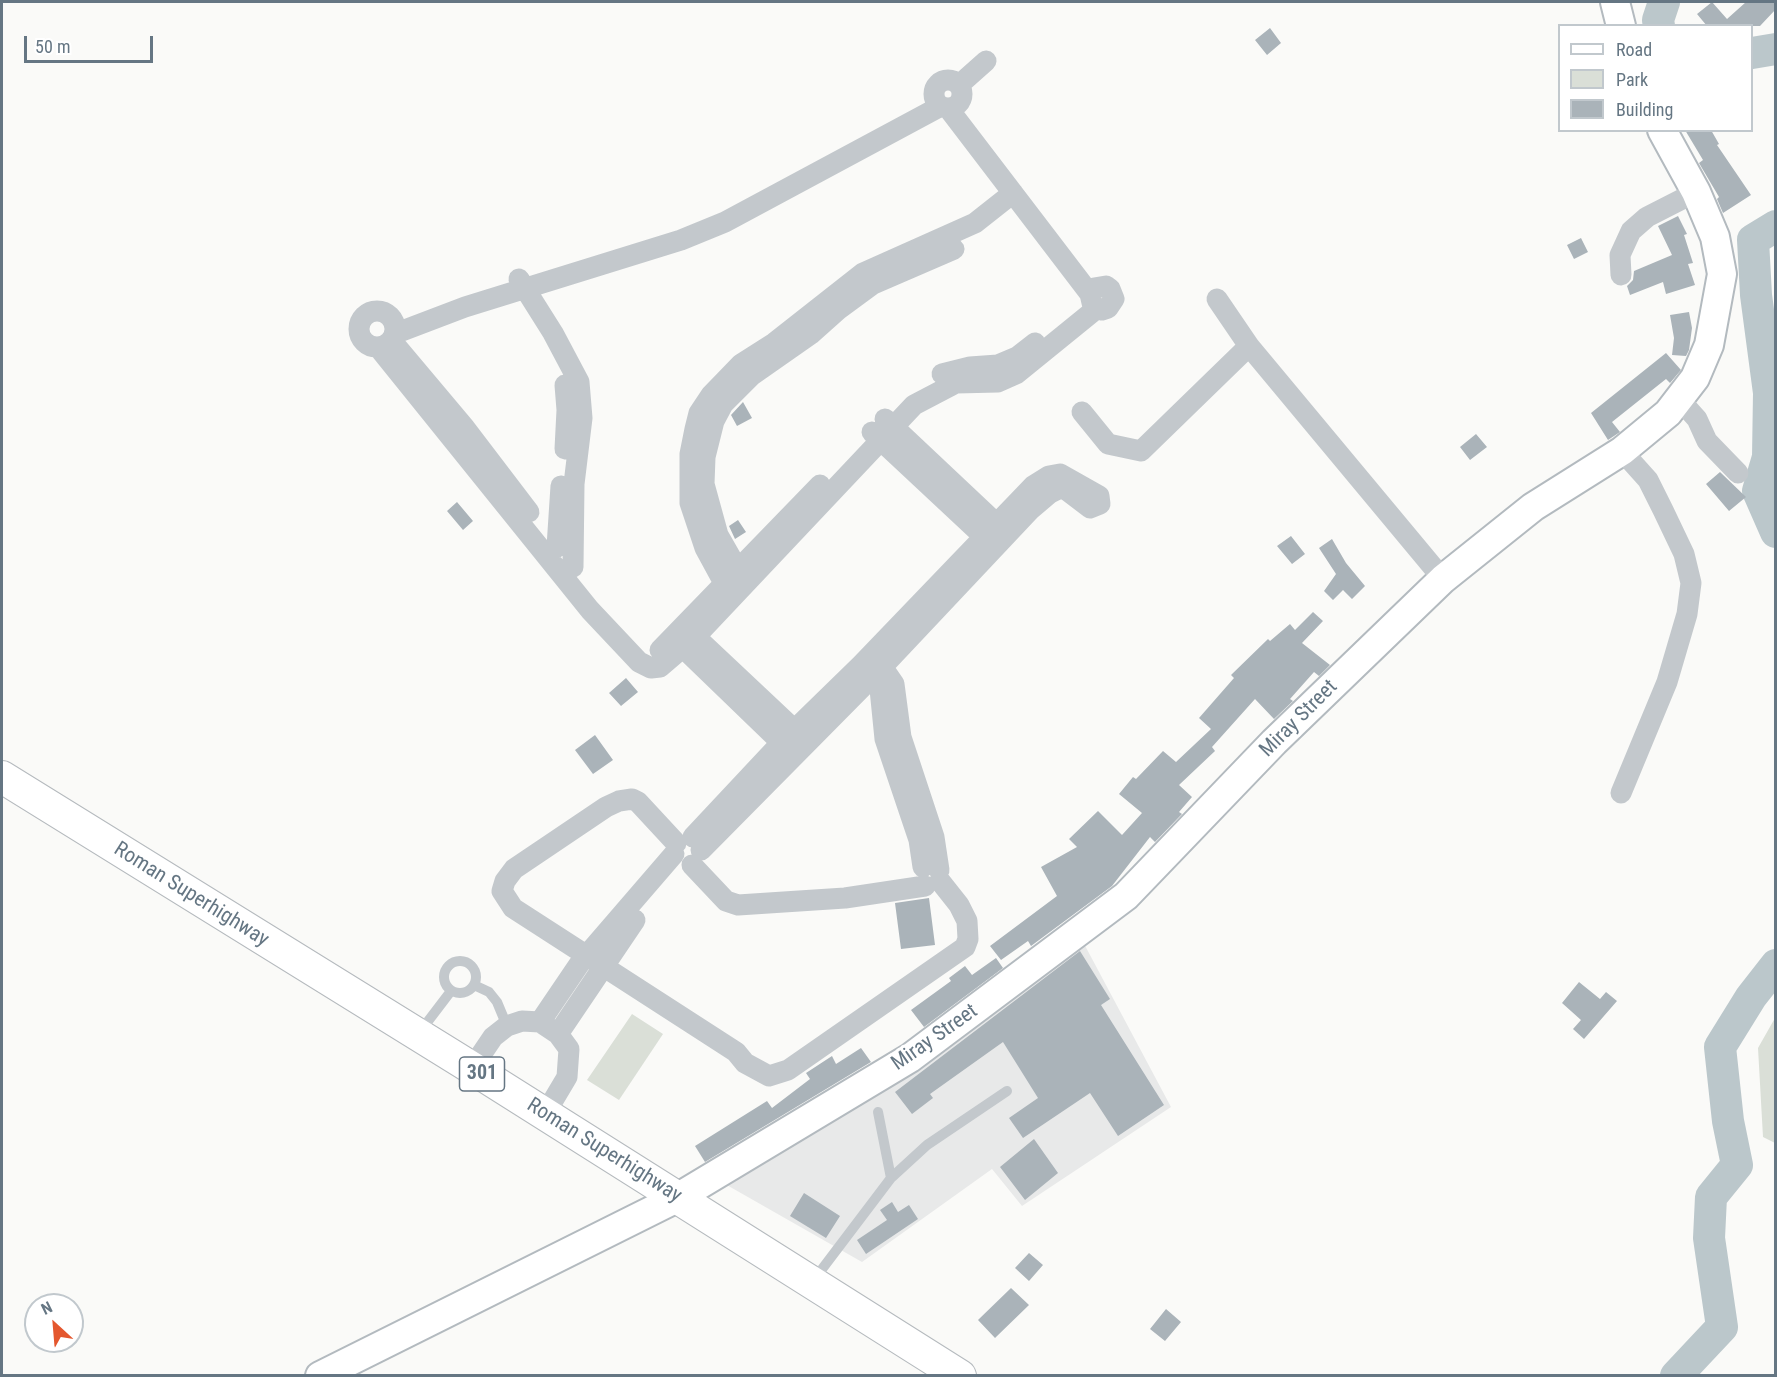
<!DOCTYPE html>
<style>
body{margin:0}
#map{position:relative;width:1777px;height:1377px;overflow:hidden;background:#fafaf8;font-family:"Roboto Condensed",sans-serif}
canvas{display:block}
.frame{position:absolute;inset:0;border:3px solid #657683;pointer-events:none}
.legend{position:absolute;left:1558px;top:24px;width:195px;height:108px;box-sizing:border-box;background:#fff;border:2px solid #c1c8cd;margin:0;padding:8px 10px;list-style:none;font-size:18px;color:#657683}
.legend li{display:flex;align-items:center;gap:12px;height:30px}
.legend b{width:30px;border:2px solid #c1c8cd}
.north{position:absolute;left:24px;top:1293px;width:60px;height:60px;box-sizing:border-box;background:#fff;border:2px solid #c1c8cd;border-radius:50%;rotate:334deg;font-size:16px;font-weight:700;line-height:24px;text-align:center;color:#657683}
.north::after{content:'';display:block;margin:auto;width:21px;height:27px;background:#e4572e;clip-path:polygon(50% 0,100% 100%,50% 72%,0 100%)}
.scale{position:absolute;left:24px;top:36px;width:129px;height:27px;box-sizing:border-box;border:3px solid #657683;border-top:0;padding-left:8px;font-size:18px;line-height:21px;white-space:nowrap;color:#657683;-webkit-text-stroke:4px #fff;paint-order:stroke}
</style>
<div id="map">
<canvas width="1777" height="1377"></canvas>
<div class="frame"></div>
<ul class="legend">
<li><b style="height:8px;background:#fff"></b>Road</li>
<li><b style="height:16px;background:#dadfd7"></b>Park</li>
<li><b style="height:16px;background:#aab3b9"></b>Building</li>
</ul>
<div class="north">N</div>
<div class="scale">50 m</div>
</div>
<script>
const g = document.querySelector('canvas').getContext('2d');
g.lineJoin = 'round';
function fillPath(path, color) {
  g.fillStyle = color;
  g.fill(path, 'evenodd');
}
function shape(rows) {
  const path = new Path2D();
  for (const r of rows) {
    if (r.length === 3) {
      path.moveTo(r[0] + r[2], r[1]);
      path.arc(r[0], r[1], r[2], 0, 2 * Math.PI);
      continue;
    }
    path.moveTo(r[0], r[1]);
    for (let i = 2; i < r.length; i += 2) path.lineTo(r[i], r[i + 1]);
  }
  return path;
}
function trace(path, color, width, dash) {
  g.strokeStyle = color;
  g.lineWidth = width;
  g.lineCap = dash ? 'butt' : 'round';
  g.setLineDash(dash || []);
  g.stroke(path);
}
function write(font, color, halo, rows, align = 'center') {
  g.font = font + ' "Roboto Condensed",sans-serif';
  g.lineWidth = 6;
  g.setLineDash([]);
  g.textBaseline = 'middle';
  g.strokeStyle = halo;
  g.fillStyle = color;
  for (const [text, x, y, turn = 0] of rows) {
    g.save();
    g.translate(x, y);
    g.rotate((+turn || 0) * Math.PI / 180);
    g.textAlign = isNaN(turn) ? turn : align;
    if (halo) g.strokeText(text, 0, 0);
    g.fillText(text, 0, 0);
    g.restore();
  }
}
const built = shape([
 [1082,940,1171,1107,1022,1206,992,1169,862,1262,725,1184]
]);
const green = shape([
 [632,1014,663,1034,619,1100,587,1080],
 [1775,1018,1775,1143,1763,1137,1758,1048]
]);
const river = shape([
 [1659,26,1658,20,1664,2],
 [1752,53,1776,49],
 [1776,226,1753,240,1756,295,1769,393,1768,457,1758,491,1776,532],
 [1676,1376,1722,1327,1709,1238,1711,1197,1737,1165,1728,1121,1720,1047,1751,997,1776,965]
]);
const building = shape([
 [1712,2,1727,19,1746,2,1776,2,1776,9,1760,26,1707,26,1697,14],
 [1270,28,1281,43,1267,55,1255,40],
 [1685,130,1711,130,1719,144,1717,145,1751,195,1723,213,1717,199,1719,197,1699,163,1703,160],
 [1678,216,1687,234,1684,235,1693,263,1688,264,1695,285,1666,294,1663,282,1630,295,1627,286,1633,280,1634,271,1672,255,1658,226],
 [1581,238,1588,252,1574,259,1567,245],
 [1689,312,1692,328,1689,350,1686,356,1672,355,1674,338,1670,315],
 [1666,353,1681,370,1670,383,1666,379,1612,422,1620,432,1608,440,1591,413],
 [743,402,752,418,737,426,731,415],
 [1476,434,1487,447,1470,460,1460,447],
 [1720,472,1746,497,1729,511,1706,484],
 [457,502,473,521,463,530,447,511],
 [738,520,746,532,735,539,729,526],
 [1291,536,1305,554,1292,564,1277,546],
 [1332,539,1346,563,1365,586,1352,599,1343,590,1333,600,1324,591,1336,574,1319,548],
 [1313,612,1323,621,1302,643,1330,665,1319,676,1314,672,1290,699,1293,701,1274,719,1255,699,1212,747,1215,751,1179,785,1192,797,1179,812,1182,814,1155,842,1150,837,1112,886,1031,946,1028,941,1001,960,990,946,1057,896,1041,867,1077,847,1069,839,1098,811,1122,835,1142,813,1119,794,1133,777,1136,779,1163,751,1176,762,1211,729,1199,718,1234,678,1231,675,1268,639,1270,641,1290,624,1295,630],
 [626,678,638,692,621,706,609,693],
 [595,735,613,760,593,774,575,750],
 [929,898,935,945,901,949,895,903],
 [1080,951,1110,999,1101,1005,1164,1105,1118,1136,1090,1093,1023,1138,1009,1118,1038,1098,1003,1042,930,1094,933,1098,912,1114,895,1092],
 [996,958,1003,968,924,1027,911,1010,951,981,949,978,965,966,972,975],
 [1579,982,1600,999,1606,992,1617,1001,1584,1039,1573,1029,1581,1020,1562,1003],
 [861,1048,871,1062,705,1162,695,1146,767,1101,772,1108,810,1079,806,1073,832,1056,836,1064],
 [1034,1139,1058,1173,1025,1200,1000,1167],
 [804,1193,840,1216,826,1238,790,1216],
 [892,1202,898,1212,909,1205,918,1219,866,1254,857,1240,887,1220,880,1210],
 [1029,1253,1043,1265,1029,1281,1015,1268],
 [1011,1288,1029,1305,995,1338,978,1320],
 [1166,1309,1181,1322,1165,1341,1150,1329]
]);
const lane = shape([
 [460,977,16],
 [474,985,489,992,497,1002,507,1026],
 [419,1033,451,991],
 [878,1112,891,1178],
 [813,1281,891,1178,927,1145,1007,1091]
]);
const street = shape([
 [948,94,14],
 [959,85,986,61],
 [948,108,1090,294,1093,307,1102,310,1108,308,1114,299,1110,289,1106,286,1094,288,1090,294],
 [1621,275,1620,255,1631,231,1647,217,1696,192],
 [519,279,553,333,579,382,582,418,574,484,573,567],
 [1217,299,1249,346,1443,579],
 [377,329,18],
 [394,334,465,307,681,240,725,222,941,106],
 [391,340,465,428,529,512],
 [378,347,590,610,639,662,651,668,660,667,695,637,914,405,956,383,998,382,1016,374,1096,309],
 [942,374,970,367,998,365,1017,357,1035,343],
 [1679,399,1697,419,1707,441,1738,473],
 [1082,412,1108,444,1141,451,1249,346],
 [885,419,1004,531],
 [872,432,994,546],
 [565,449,567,410,565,385],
 [557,547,561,486],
 [747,578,738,570,718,535,704,484,705,457,714,421,723,404,751,376,811,334,839,309,873,284,954,249],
 [733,590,724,583,705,548,690,503,690,454,695,429,699,413,711,395,741,364,774,343,863,273,975,223,1013,193],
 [686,628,803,738],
 [673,638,791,752],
 [660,650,820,485],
 [874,655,894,684,901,737,934,837,939,870],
 [863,667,873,676,880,689,885,739,919,840,923,867],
 [1621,793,1667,682,1687,614,1691,583,1684,554,1663,510,1648,480,1622,451],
 [693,837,782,742,861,665,1033,486,1049,476,1060,474,1099,496,1100,504,1090,508,1065,489,1058,489,1050,493,1030,510,884,665,701,850],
 [676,843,638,802,632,799,619,801,606,807,514,869,505,881,502,891,513,908,736,1052,745,1063,769,1076,788,1070,965,947,968,939,967,921,959,905,940,881],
 [692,865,726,901,738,905,845,898,925,886],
 [540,1022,580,963,674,854],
 [558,1034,635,920],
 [472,1068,493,1037,507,1026,522,1021,540,1022,558,1034,569,1049,567,1077,545,1114]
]);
const secondary = shape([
 [1615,2,1621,26],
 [320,1376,677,1198,910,1058,1126,896,1274,742,1443,579,1533,507,1622,451,1668,413,1695,378,1709,345,1722,274,1715,237,1696,192,1662,130]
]);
const primary = shape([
 [2,777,472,1068,960,1376]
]);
const shields = [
 [482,1074,45]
];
const shieldNames = [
 ["301",482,1074]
];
const streetNames = [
 ["Miray Street",1299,719,-45],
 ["Roman Superhighway",191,895,32],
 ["Miray Street",935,1038,-35],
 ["Roman Superhighway",604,1151,32]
];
fillPath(built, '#e8e9e9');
fillPath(green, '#dadfd7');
trace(river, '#bbc7cb', 32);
fillPath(building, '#aab3b9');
trace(secondary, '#b3babf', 32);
trace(primary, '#b5babe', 34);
trace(lane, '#c3c8cc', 10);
trace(street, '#c3c8cc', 21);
trace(secondary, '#fff', 28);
trace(primary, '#fff', 32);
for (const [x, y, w] of shields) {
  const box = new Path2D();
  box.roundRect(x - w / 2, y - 17, w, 34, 4.5);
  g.fillStyle = '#fff';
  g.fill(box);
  trace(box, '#657683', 1.5);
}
write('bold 20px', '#657683', null, shieldNames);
write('21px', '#657683', '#fff', streetNames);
</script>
